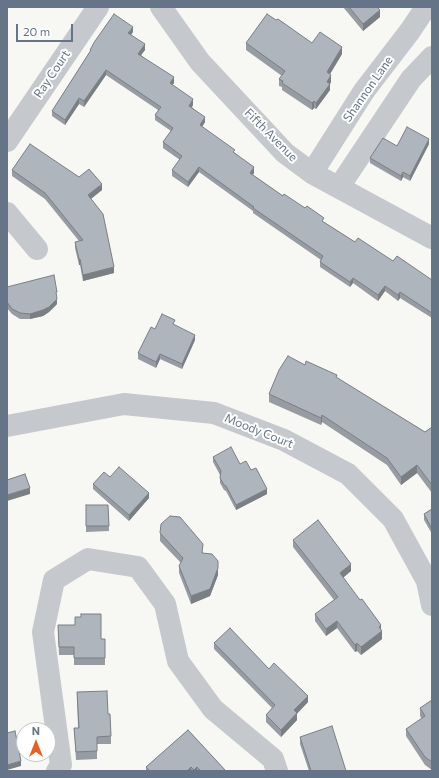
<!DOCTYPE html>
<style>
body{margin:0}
#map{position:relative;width:439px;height:778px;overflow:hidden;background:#f7f7f4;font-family:Commissioner,sans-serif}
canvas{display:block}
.frame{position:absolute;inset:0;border:8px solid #657587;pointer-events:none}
.north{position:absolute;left:16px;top:722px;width:40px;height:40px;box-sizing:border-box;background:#fff;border:1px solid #c1c8cf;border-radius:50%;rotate:0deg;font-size:11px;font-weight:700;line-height:16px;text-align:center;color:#657587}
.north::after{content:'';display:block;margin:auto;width:14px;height:18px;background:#ea5f21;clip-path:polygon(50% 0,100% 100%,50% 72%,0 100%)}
.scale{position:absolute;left:16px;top:24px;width:57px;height:18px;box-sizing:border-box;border:2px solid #657587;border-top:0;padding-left:5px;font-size:12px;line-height:14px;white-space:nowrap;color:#657587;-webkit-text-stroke:3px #fff;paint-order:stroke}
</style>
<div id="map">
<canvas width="439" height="778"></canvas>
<div class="frame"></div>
<div class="north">N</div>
<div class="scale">20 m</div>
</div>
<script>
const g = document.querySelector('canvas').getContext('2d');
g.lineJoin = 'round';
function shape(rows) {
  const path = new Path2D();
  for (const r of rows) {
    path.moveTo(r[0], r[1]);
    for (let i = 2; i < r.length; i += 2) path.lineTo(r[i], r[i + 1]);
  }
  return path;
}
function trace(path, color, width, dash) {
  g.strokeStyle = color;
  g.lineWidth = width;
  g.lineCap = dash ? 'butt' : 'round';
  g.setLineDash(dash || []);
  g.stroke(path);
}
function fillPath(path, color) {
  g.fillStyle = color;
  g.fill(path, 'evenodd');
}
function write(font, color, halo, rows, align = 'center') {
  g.font = font + ' Commissioner,sans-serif';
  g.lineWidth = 4;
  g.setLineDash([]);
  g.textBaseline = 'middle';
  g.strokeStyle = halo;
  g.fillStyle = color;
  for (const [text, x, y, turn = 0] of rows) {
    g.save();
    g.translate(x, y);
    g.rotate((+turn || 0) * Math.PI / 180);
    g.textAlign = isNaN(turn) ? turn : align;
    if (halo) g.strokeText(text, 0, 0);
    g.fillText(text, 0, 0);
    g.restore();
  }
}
const minor = shape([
 [161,7,200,62,285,153,312,173,432,238],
 [7,141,98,7],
 [312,173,364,91,410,31,426,7],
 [339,187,411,79,432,57],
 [7,213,37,249],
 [7,426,124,404,214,413,284,440,348,474,393,519,427,581,432,605],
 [57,771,61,765,43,632,54,580,88,559,138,567,165,604,178,661,213,709,273,759,277,771]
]);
const wall = shape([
 [343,7,378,7,380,17,363,31],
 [133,32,131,35,145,50,141,55,174,83,172,85,193,105,192,107,205,122,202,127,235,153,254,173,253,175,283,196,355,242,432,280,432,318,400,298,398,301,385,291,378,301,353,283,350,287,320,267,320,262,321,260,253,213,253,211,199,172,188,187,172,176,172,170,180,160,163,148,163,142,171,131,155,120,155,115,158,110,106,75,84,107,79,104,65,125,52,116,52,111,90,52,90,50],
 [246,43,312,43,342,54,330,74,331,82,330,84,330,90,316,109,314,108,312,110,282,90,282,87,279,86,279,79,282,76,246,50],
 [429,144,410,181,403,177,401,181,370,163,370,158,397,146],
 [12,170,79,177,102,190,91,199,114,273,83,281,80,265,79,265,75,248,75,242,79,241,45,199,12,176],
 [7,287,57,297,56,297,57,304,49,312,43,316,30,319,20,319,12,314,7,308],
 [175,325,195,340,182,369,160,359,156,368,138,359,138,353,155,329],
 [305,365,337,378,425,432,432,427,432,493,417,473,401,485,387,465,322,422,321,425,269,402,269,394],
 [213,457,240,464,251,470,267,494,236,510,226,491,224,490,220,483,220,475,213,462],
 [110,477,149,498,129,521,93,489,93,484],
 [86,505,108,505,109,531,86,532],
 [432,509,432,534,424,520,424,514],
 [160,533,203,552,203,553,218,575,210,596,191,604,179,573,179,566,181,563,160,541],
 [293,540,351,571,343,578,381,630,382,639,361,655,357,651,355,652,337,628,326,636,315,621,315,614,334,600,293,547],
 [58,625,101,639,105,639,105,665,74,665,74,655,59,655],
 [214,643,269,669,308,702,297,713,297,720,281,737,266,722,266,715,272,708,214,649],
 [77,692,108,714,111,736,111,744,97,744,97,759,76,760,74,728,78,728],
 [432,700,432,770,425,765,406,736,406,729,422,719,420,716,420,708],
 [188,730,226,771,146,771,146,767],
 [300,737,346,771,309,771,300,744]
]);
const shadedWall = shape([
 [380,10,380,17,363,31,363,24],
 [133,27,133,32,128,39,128,33],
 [145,44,145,50,138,59,138,54],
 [342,47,342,54,327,79,327,72],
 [106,70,106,75,84,107,84,101],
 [331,75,331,82,330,84,330,90,316,109,316,103,327,82],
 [174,77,174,83,170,89,170,83],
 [79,98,79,104,65,125,65,120],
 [193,99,193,105,189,111,189,106],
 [314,101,314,108,312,110,312,103],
 [205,117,205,122,200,130,200,125],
 [429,139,429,144,410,181,410,176],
 [199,167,199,172,188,187,188,182],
 [254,167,254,173,250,178,250,173],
 [403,172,403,177,401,181,401,176],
 [102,184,102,190,88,201,88,195],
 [79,259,80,259,80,265,79,265],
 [114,267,114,273,83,281,83,275],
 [353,278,353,283,350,287,350,282],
 [385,286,385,291,378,301,378,295],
 [400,292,400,298,398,301,398,295],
 [57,299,57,304,49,312,43,316,30,319,30,314],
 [195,335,195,340,182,369,182,364],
 [160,354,160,359,156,368,156,362],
 [322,415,322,422,321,425,321,418],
 [417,465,417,473,401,485,401,477],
 [30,488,30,494,7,501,7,495],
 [267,489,267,494,236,510,236,505],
 [149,493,149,498,129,521,129,515],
 [8,557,8,564,7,568,7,560],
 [351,564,351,571,340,580,340,573],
 [218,568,218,575,210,596,191,604,191,596],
 [337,621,337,628,326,636,326,629],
 [381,625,381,632,382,631,382,639,361,655,361,647],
 [357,643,357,651,355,652,355,645],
 [308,696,308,702,294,717,294,710],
 [297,713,297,720,281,737,281,730],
 [21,761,21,766,7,770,7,765],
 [191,767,191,771,187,771],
 [197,767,197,771,194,771,194,770]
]);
const building = shape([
 [349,7,377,7,380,10,363,24,349,7],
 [114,14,133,27,128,33,145,44,138,54,174,77,170,83,193,99,189,106,205,117,200,125,235,150,233,152,254,167,250,173,283,196,284,194,305,208,307,206,324,218,322,221,355,242,358,238,393,261,397,256,432,280,432,313,400,292,398,295,385,286,378,295,353,278,350,282,320,262,323,256,253,208,254,207,199,167,188,182,172,170,182,156,163,142,173,128,155,115,161,107,106,70,84,101,79,98,65,120,52,111,91,50,90,50,95,41,114,14],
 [267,14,276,20,278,19,312,43,320,32,342,47,327,72,331,75,327,82,330,84,316,103,314,101,312,103,282,83,283,81,279,79,285,71,246,43,267,14],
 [407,127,429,139,410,176,403,172,401,176,370,158,383,138,397,146,407,127],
 [30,144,79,177,89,169,102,184,88,195,103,214,114,267,83,275,80,259,79,259,75,242,83,240,45,193,12,170,30,144],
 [54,275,57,292,56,292,57,299,49,307,43,310,30,314,20,313,12,309,7,302,7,287,54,275],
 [162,314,175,320,173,324,195,335,182,364,160,354,156,362,138,353,151,327,155,329,162,314],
 [288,356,305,365,306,361,337,375,336,377,425,432,432,427,432,485,417,465,401,477,387,458,322,415,321,418,269,394,279,370,288,356],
 [231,447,240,464,246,461,251,470,256,468,267,489,236,505,226,486,224,485,220,478,221,471,213,457,231,447],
 [119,467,149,493,129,515,93,484,104,472,110,477,119,467],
 [25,474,30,488,7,495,7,480,25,474],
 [86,505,108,505,109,526,86,526,86,505],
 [432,509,432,529,424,514,432,509],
 [170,516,180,517,203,544,202,553,212,554,218,561,218,568,210,589,191,596,179,566,183,558,160,533,161,524,170,516],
 [318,520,351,564,340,573,360,600,362,599,381,625,379,627,382,631,361,647,357,643,355,645,337,621,326,629,315,614,338,597,293,540,318,520],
 [81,614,101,614,101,639,105,639,105,658,74,658,74,647,59,647,58,625,75,625,75,617,81,617,81,614],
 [230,628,269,669,274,663,308,696,294,710,297,713,281,730,266,715,275,705,214,643,230,628],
 [107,691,108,714,110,714,111,736,97,737,97,751,76,752,74,728,79,728,77,692,107,691],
 [432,700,432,762,425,757,406,729,425,716,420,708,432,700],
 [332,726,346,771,311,771,300,737,332,726],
 [188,730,226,771,201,771,197,767,194,770,191,767,187,771,150,771,146,767,188,730],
 [15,731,21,761,7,765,7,733,15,731]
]);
const streetNames = [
 ["Ray Court",52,74,-56],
 ["Shannon Lane",368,89,-55],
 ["Fifth Avenue",271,135,45],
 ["Moody Court",259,431,22]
];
trace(minor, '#c5c8cc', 22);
fillPath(wall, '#969ca2');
fillPath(shadedWall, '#7a7f84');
fillPath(building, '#aeb5bc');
trace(building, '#7a7f84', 1);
write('12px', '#657587', '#fff', streetNames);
</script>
